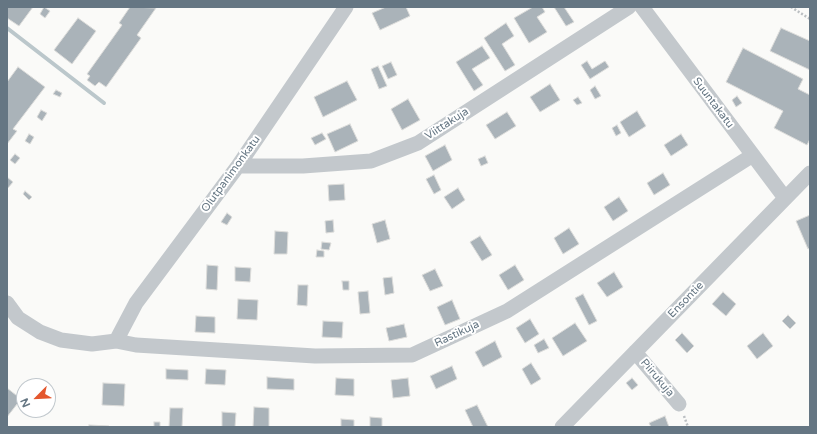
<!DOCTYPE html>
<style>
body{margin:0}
#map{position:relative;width:817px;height:434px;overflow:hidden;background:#fafaf8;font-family:"Varela Round",sans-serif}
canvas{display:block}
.frame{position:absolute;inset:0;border:8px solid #657683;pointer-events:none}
.north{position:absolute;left:16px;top:378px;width:40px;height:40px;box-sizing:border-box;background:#fff;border:1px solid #c1c8cd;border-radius:50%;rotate:246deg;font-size:11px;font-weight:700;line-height:16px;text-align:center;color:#657683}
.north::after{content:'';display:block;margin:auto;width:14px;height:18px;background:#e4572e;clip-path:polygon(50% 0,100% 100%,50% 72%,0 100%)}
</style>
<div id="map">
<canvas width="817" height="434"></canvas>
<div class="frame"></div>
<div class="north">N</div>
</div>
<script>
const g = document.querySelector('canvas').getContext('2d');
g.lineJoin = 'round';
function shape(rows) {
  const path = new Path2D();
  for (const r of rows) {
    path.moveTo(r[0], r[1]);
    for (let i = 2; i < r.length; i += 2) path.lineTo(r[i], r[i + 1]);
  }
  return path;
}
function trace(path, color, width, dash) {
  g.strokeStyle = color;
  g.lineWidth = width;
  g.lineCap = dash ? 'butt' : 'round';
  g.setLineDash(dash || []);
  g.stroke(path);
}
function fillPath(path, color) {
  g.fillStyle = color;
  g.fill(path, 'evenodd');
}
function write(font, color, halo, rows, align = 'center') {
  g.font = font + ' "Varela Round",sans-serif';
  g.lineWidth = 4;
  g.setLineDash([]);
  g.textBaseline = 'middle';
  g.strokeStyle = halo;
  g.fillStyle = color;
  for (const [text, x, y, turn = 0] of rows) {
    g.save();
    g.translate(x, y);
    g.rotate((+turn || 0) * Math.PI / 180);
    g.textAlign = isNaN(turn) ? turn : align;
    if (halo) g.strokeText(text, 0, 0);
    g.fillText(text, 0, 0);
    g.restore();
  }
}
const stream = shape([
 [7,28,104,103]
]);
const building = shape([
 [7,7,33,7,19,26,7,18,7,7],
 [44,7,50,11,45,18,40,14,44,7],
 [130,7,156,8,137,35,141,38,106,87,99,82,95,86,87,80,90,76,87,74,122,25,119,23,130,7],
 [386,7,406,7,410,16,380,30,372,13,386,7],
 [533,7,542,7,545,12,537,17,547,32,529,43,514,18,533,7],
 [554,7,564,7,574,22,566,26,554,7],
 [78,18,96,31,72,64,54,50,78,18],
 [506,23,514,36,502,44,515,65,505,71,484,38,506,23],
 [781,28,810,41,810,70,770,51,781,28],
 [482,46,490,58,472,69,483,85,474,91,456,62,482,46],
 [743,48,803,79,798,89,810,95,810,139,807,145,774,128,783,111,726,82,743,48],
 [587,61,592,69,605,61,609,67,590,79,581,65,587,61],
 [391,62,397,75,388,79,382,66,391,62],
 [378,66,387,86,379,89,371,69,378,66],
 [18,67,45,87,13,129,17,131,7,144,7,82,18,67],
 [347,81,357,100,323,117,314,97,347,81],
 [550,84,560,100,540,112,530,97,550,84],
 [595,86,601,96,595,99,590,90,595,86],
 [56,90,62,93,60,97,53,94,56,90],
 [737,96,742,103,736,107,732,100,737,96],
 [578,97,582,103,577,105,573,100,578,97],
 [408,99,420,120,402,130,391,109,408,99],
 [41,110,47,113,42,121,37,117,41,110],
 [637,111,646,126,629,137,620,122,637,111],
 [507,112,516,126,495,139,486,125,507,112],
 [350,124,358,141,335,152,327,134,350,124],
 [617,125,621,133,616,136,612,128,617,125],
 [322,133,326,139,315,145,311,138,322,133],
 [29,134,34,137,30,144,25,141,29,134],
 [681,134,688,145,671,156,664,145,681,134],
 [445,145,452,160,433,171,425,156,445,145],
 [15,154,20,158,15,164,10,160,15,154],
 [485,156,488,163,481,166,478,159,485,156],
 [663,173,670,185,654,195,647,183,663,173],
 [434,175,441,190,434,194,426,179,434,175],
 [7,177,13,182,8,188,7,187,7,177],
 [344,184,345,200,329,201,328,185,344,184],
 [458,188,465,200,452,209,444,197,458,188],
 [25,191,32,197,29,200,23,194,25,191],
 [619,197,628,211,613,221,604,207,619,197],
 [227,213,232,217,227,225,221,222,227,213],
 [810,215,810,248,808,249,796,221,810,215],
 [333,220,334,232,326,233,325,221,333,220],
 [385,220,390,239,377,243,372,224,385,220],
 [569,228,579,244,563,254,554,238,569,228],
 [275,231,288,232,287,254,274,254,275,231],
 [480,236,492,255,482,261,470,242,480,236],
 [322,242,331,243,329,250,321,249,322,242],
 [317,250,324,251,324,257,316,257,317,250],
 [207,265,218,266,217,290,206,289,207,265],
 [515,265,524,280,508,290,499,275,515,265],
 [235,267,251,268,250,282,235,281,235,267],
 [435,269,443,286,430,291,422,275,435,269],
 [614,272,623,287,607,297,597,283,614,272],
 [392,277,394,293,385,295,383,278,392,277],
 [342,281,349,281,349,290,343,290,342,281],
 [298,285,308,285,307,306,297,305,298,285],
 [368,291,370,313,360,314,358,292,368,291],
 [723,292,736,304,726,316,712,304,723,292],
 [583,294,597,321,589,325,575,298,583,294],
 [238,299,258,300,257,320,237,319,238,299],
 [452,300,460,319,445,325,437,307,452,300],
 [788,315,796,323,790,329,782,321,788,315],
 [196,316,215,317,215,333,195,332,196,316],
 [530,319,539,334,525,343,516,328,530,319],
 [323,321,343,322,342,338,322,337,323,321],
 [575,323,587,341,563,356,552,338,575,323],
 [404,324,407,337,389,341,386,328,404,324],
 [682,333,694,346,687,353,675,340,682,333],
 [763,333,773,346,757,359,747,346,763,333],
 [544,339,549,348,538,353,534,345,544,339],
 [495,341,502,357,483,367,475,352,495,341],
 [531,363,541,379,531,385,522,369,531,363],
 [452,366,457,379,436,389,430,376,452,366],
 [166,369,188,370,188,380,166,379,166,369],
 [206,369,226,370,225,385,205,384,206,369],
 [267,377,294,379,294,390,267,389,267,377],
 [336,378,354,379,354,396,335,395,336,378],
 [408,378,410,396,393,398,391,380,408,378],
 [632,378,638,385,632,390,626,383,632,378],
 [103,383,125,384,124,406,102,405,103,383],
 [7,388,21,399,7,417,7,388],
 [477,405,488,427,473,427,465,410,477,405],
 [254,407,269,408,269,427,253,427,254,407],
 [170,408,183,408,182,427,169,427,170,408],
 [222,412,236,413,235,427,222,427,222,412],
 [665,416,669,427,651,427,649,423,665,416],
 [370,417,382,418,382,427,370,427,370,417],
 [341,419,354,420,354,427,341,427,341,419],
 [154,422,160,422,160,427,154,427,154,422],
 [89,425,109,426,109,427,89,427,89,425]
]);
const path = shape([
 [791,7,810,19],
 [684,416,688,427]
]);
const minor = shape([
 [642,7,785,198],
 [238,166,303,166,371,161,418,143,629,7],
 [7,303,18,318,40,332,61,340,92,344,116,341,136,345,315,356,412,355,507,311,753,155],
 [116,341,136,303,238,166,346,7],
 [635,352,679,404],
 [562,427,810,173]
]);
const streetNames = [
 ["Suuntakatu",713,103,53],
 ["Viittakuja",447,124,-33],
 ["Olutpanimonkatu",231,174,-54],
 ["Ensontie",686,300,-46],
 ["Rastikuja",457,334,-25],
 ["Piirukuja",657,378,50]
];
trace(stream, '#bbc7cb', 4);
fillPath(building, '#aab3b9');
trace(building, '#dcdcda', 1);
trace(path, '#bbbfc2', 2.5, [2, 2]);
trace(minor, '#c3c8cc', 15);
write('11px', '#657683', '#fff', streetNames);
</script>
